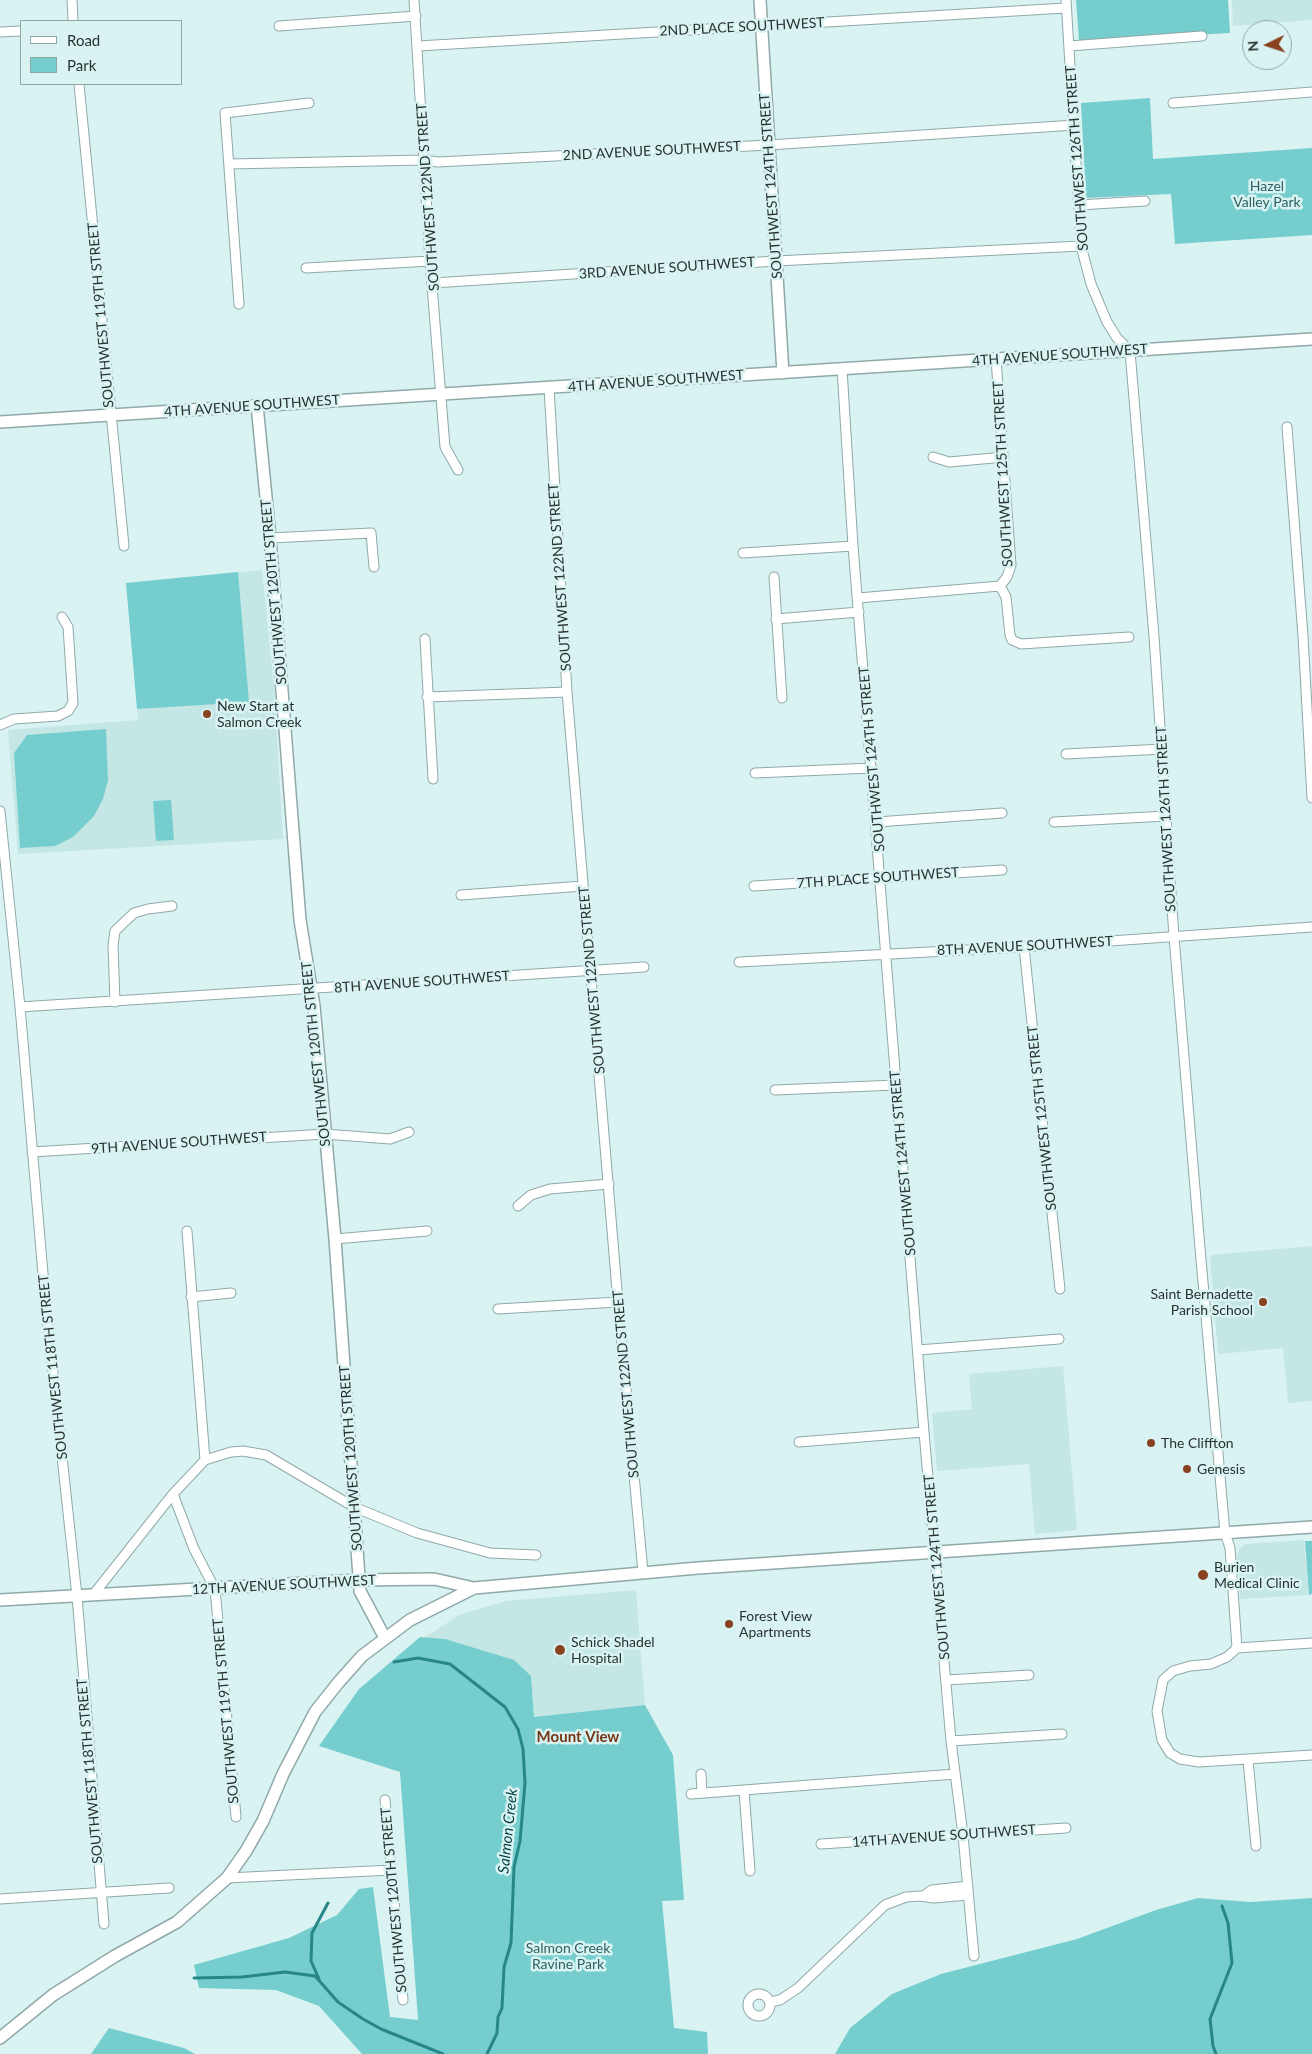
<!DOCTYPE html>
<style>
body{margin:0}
#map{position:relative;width:1312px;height:2054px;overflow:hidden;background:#d9f3f3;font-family:Lato,sans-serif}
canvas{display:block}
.legend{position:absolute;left:20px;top:20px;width:162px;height:65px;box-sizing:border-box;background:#d9f3f3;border:1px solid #92a6a5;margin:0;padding:6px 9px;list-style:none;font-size:15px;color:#283231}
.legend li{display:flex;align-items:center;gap:10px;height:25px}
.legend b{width:25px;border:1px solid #92a6a5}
.north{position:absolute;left:1242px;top:20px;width:50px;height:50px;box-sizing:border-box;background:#d9f3f3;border:1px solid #92a6a5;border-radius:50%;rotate:266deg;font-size:14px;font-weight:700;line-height:20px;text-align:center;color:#283231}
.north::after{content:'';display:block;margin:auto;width:18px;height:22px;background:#89421f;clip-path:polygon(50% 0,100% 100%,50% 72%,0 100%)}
</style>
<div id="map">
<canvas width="1312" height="2054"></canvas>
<ul class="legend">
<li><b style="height:6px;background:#fff"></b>Road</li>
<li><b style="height:14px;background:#75cecd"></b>Park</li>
</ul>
<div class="north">N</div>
</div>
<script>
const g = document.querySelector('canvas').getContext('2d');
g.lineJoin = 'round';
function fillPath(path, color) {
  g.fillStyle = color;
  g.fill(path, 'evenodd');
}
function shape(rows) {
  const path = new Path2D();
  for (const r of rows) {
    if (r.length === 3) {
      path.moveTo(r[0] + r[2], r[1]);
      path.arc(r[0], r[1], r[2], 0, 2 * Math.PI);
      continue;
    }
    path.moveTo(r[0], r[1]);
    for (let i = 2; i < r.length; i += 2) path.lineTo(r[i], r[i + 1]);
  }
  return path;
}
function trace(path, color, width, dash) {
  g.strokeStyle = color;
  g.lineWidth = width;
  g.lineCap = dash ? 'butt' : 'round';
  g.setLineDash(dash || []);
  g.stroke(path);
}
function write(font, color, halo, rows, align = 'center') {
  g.font = font + ' Lato,sans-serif';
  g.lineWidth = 5;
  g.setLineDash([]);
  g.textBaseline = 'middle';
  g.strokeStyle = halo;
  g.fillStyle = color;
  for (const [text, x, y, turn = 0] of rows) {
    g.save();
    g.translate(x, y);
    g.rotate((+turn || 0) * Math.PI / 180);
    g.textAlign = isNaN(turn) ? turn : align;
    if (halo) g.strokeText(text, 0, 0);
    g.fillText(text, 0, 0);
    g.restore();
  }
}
const built = shape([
 [1232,0,1312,0,1312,20,1233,26],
 [262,570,274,687,283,839,18,854,8,730,138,720,126,583],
 [1312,1246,1312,1401,1288,1403,1283,1348,1218,1354,1210,1255],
 [1063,1366,1077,1530,1035,1534,1029,1464,937,1471,932,1413,972,1409,969,1374],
 [1304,1540,1309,1595,1240,1599,1237,1556,1239,1549,1245,1544],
 [636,1590,645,1705,534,1717,531,1676,424,1638,459,1615,506,1601]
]);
const green = shape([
 [1076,0,1228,0,1230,33,1079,41],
 [1150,98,1153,159,1312,148,1312,235,1175,244,1171,194,1086,198,1081,103],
 [238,572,249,702,137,709,126,583],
 [106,729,108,780,103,799,94,816,73,837,55,846,20,848,14,753,27,735],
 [171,800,174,840,156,841,153,801],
 [1305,1541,1312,1541,1312,1594,1309,1595],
 [420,1637,445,1639,514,1660,531,1676,534,1717,645,1705,673,1755,684,1900,662,1901,674,2028,707,2032,708,2054,362,2054,319,2006,276,1990,199,1988,194,1965,289,1938,337,1915,359,1889,373,1887,390,2017,418,2020,400,1772,319,1746,359,1689],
 [1198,1898,1250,1902,1312,1898,1312,2054,835,2054,850,2028,892,1994,941,1974,1077,1939,1156,1910],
 [109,2028,184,2048,195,2054,91,2054]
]);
const stream = shape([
 [394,1662,418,1658,450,1664,505,1707,518,1729,523,1749,525,1783,520,1841,514,1867,511,1943,504,1967,502,2008,498,2017,497,2033,487,2054],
 [194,1978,242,1977,285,1972,315,1976,338,2002,363,2019,381,2029,443,2054],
 [319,1979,311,1961,312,1933,328,1903],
 [1216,2054,1213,2046,1210,2019,1232,1963,1228,1923,1222,1906]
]);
const street = shape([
 [72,0,73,21],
 [414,0,430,261,445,447,458,470],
 [1066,0,1081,246,1091,284,1107,322,1117,338,1130,351,1154,636,1174,937,1200,1248,1225,1533,1230,1548,1237,1648],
 [279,26,416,16],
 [0,32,21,31],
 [418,46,1066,8],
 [1069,46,1202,36],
 [79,84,124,546],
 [1173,103,1312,92],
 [229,164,424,160,438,162,769,145,1075,125],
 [1079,205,1145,201],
 [306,268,430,261],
 [433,283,776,261,1081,246],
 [239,304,225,113,309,103],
 [996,359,1011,565,1007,577,1000,586],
 [842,369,853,546,924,1432,951,1741,963,1835,974,1956],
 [549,388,567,692,618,1302,643,1572],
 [1287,427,1303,636,1312,798],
 [933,457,949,462,1004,457],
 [270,538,371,533,374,567],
 [743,553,853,546],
 [774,577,782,698],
 [1000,586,1006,597,1010,635,1012,640,1021,644,1129,637],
 [858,598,1000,586],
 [776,619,859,612],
 [425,639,433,779],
 [427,697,567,692],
 [0,725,14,719,58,716,68,711,73,703,68,627,62,617],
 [1066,754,1163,749],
 [755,773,872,768],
 [0,811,20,1007,46,1308,77,1596,104,1924],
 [877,822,1002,813],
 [1054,822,1167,816],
 [754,886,1002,870],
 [461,895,583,886],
 [1024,947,1060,1289],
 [739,962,1024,947,1312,927],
 [115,1002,113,945,115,931,134,913,148,909,172,906],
 [20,1007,644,967],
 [775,1090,896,1085],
 [32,1152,325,1134,390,1139,409,1132],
 [518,1206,531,1195,550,1189,609,1184],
 [187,1231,205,1460],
 [335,1239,427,1231],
 [191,1297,231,1293],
 [498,1309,618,1302],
 [918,1350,1059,1339],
 [799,1442,924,1432],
 [173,1494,194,1549,215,1589,236,1817],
 [93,1595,173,1494,205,1460,231,1452,243,1451,266,1455,354,1507,417,1533,490,1553,536,1555],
 [1312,1643,1237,1648,1227,1657,1211,1664,1190,1666,1173,1671,1163,1680,1157,1711,1162,1740,1170,1753,1180,1759,1199,1762,1312,1755],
 [947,1680,1029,1675],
 [951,1741,1062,1734],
 [1248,1760,1256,1846],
 [701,1774,702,1793],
 [744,1790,750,1871],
 [691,1794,955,1774],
 [385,1800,403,2000],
 [821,1844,1066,1828],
 [227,1878,392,1870],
 [925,1895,932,1890,968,1886],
 [0,1899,169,1888],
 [759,2005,11],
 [770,2002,780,2000,798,1988,885,1905,906,1897,920,1896,934,1898,968,1895]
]);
const secondary = shape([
 [760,0,783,373],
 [257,405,270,538,300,920,314,1006,335,1239,360,1591,385,1638],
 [0,422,1312,339],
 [0,1600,359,1580,434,1579,474,1588],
 [0,2038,53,1995,115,1956,177,1922,227,1878,246,1851,263,1821,283,1774,315,1712,338,1683,362,1656,410,1620,474,1588,698,1568,1312,1527]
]);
const markers = [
 [207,714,5,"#89421f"],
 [1263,1302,5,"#89421f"],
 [1151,1443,5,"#89421f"],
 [1187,1469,5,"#89421f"],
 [1203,1575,6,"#89421f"],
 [729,1624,5,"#89421f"],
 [560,1650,6,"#89421f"]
];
const streetNames = [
 ["2ND PLACE SOUTHWEST",742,27,-3],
 ["2ND AVENUE SOUTHWEST",652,151,-3],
 ["SOUTHWEST 126TH STREET",1077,158,-94],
 ["SOUTHWEST 124TH STREET",771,186,-94],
 ["SOUTHWEST 122ND STREET",428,197,-94],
 ["3RD AVENUE SOUTHWEST",667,268,-4],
 ["SOUTHWEST 119TH STREET",101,315,-95],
 ["4TH AVENUE SOUTHWEST",1060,355,-4],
 ["4TH AVENUE SOUTHWEST",656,381,-4],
 ["4TH AVENUE SOUTHWEST",252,406,-4],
 ["SOUTHWEST 125TH STREET",1003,474,-93],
 ["SOUTHWEST 122ND STREET",560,577,-94],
 ["SOUTHWEST 120TH STREET",274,592,-95],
 ["SOUTHWEST 124TH STREET",872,759,-95],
 ["SOUTHWEST 126TH STREET",1166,819,-93],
 ["7TH PLACE SOUTHWEST",878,878,-4],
 ["8TH AVENUE SOUTHWEST",1025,946,-3],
 ["SOUTHWEST 122ND STREET",592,980,-95],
 ["8TH AVENUE SOUTHWEST",422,982,-4],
 ["SOUTHWEST 120TH STREET",316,1054,-96],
 ["SOUTHWEST 125TH STREET",1042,1118,-96],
 ["9TH AVENUE SOUTHWEST",179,1143,-4],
 ["SOUTHWEST 124TH STREET",903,1163,-95],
 ["SOUTHWEST 118TH STREET",53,1367,-96],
 ["SOUTHWEST 122ND STREET",626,1384,-95],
 ["SOUTHWEST 120TH STREET",351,1458,-94],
 ["SOUTHWEST 124TH STREET",937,1567,-95],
 ["12TH AVENUE SOUTHWEST",284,1585,-3],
 ["SOUTHWEST 119TH STREET",226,1711,-95],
 ["SOUTHWEST 118TH STREET",90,1771,-95],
 ["14TH AVENUE SOUTHWEST",944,1836,-4],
 ["SOUTHWEST 120TH STREET",394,1900,-95]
];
const parkNames = [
 ["Hazel",1267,186],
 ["Valley Park",1267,202],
 ["Salmon Creek",568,1948],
 ["Ravine Park",568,1964]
];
const poiNames = [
 ["New Start at",217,706],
 ["Salmon Creek",217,722],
 ["Saint Bernadette",1253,1294,"right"],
 ["Parish School",1253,1310,"right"],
 ["The Cliffton",1161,1443],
 ["Genesis",1197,1469],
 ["Burien",1214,1567],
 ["Medical Clinic",1214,1583],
 ["Forest View",739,1616],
 ["Apartments",739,1632],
 ["Schick Shadel",571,1642],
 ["Hospital",571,1658]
];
const neighbourhoodNames = [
 ["Mount View",578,1737]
];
const waterNames = [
 ["Salmon Creek",508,1831,-84]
];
fillPath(built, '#c4e6e5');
fillPath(green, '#75cecd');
trace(stream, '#278786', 3);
trace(street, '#90a8a8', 11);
trace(secondary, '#90a8a8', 14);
trace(street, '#fff', 9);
trace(secondary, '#fff', 11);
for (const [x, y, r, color] of markers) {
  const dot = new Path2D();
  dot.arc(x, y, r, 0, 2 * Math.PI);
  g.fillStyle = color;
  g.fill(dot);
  trace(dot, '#d9f3f3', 2);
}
write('14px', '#283231', '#d9f3f3', streetNames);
write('14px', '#2c5f5f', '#d9f3f3', parkNames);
write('14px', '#283231', '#d9f3f3', poiNames, 'left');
write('bold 15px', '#753615', '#d9f3f3', neighbourhoodNames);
write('italic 15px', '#013c3d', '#d9f3f3', waterNames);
</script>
